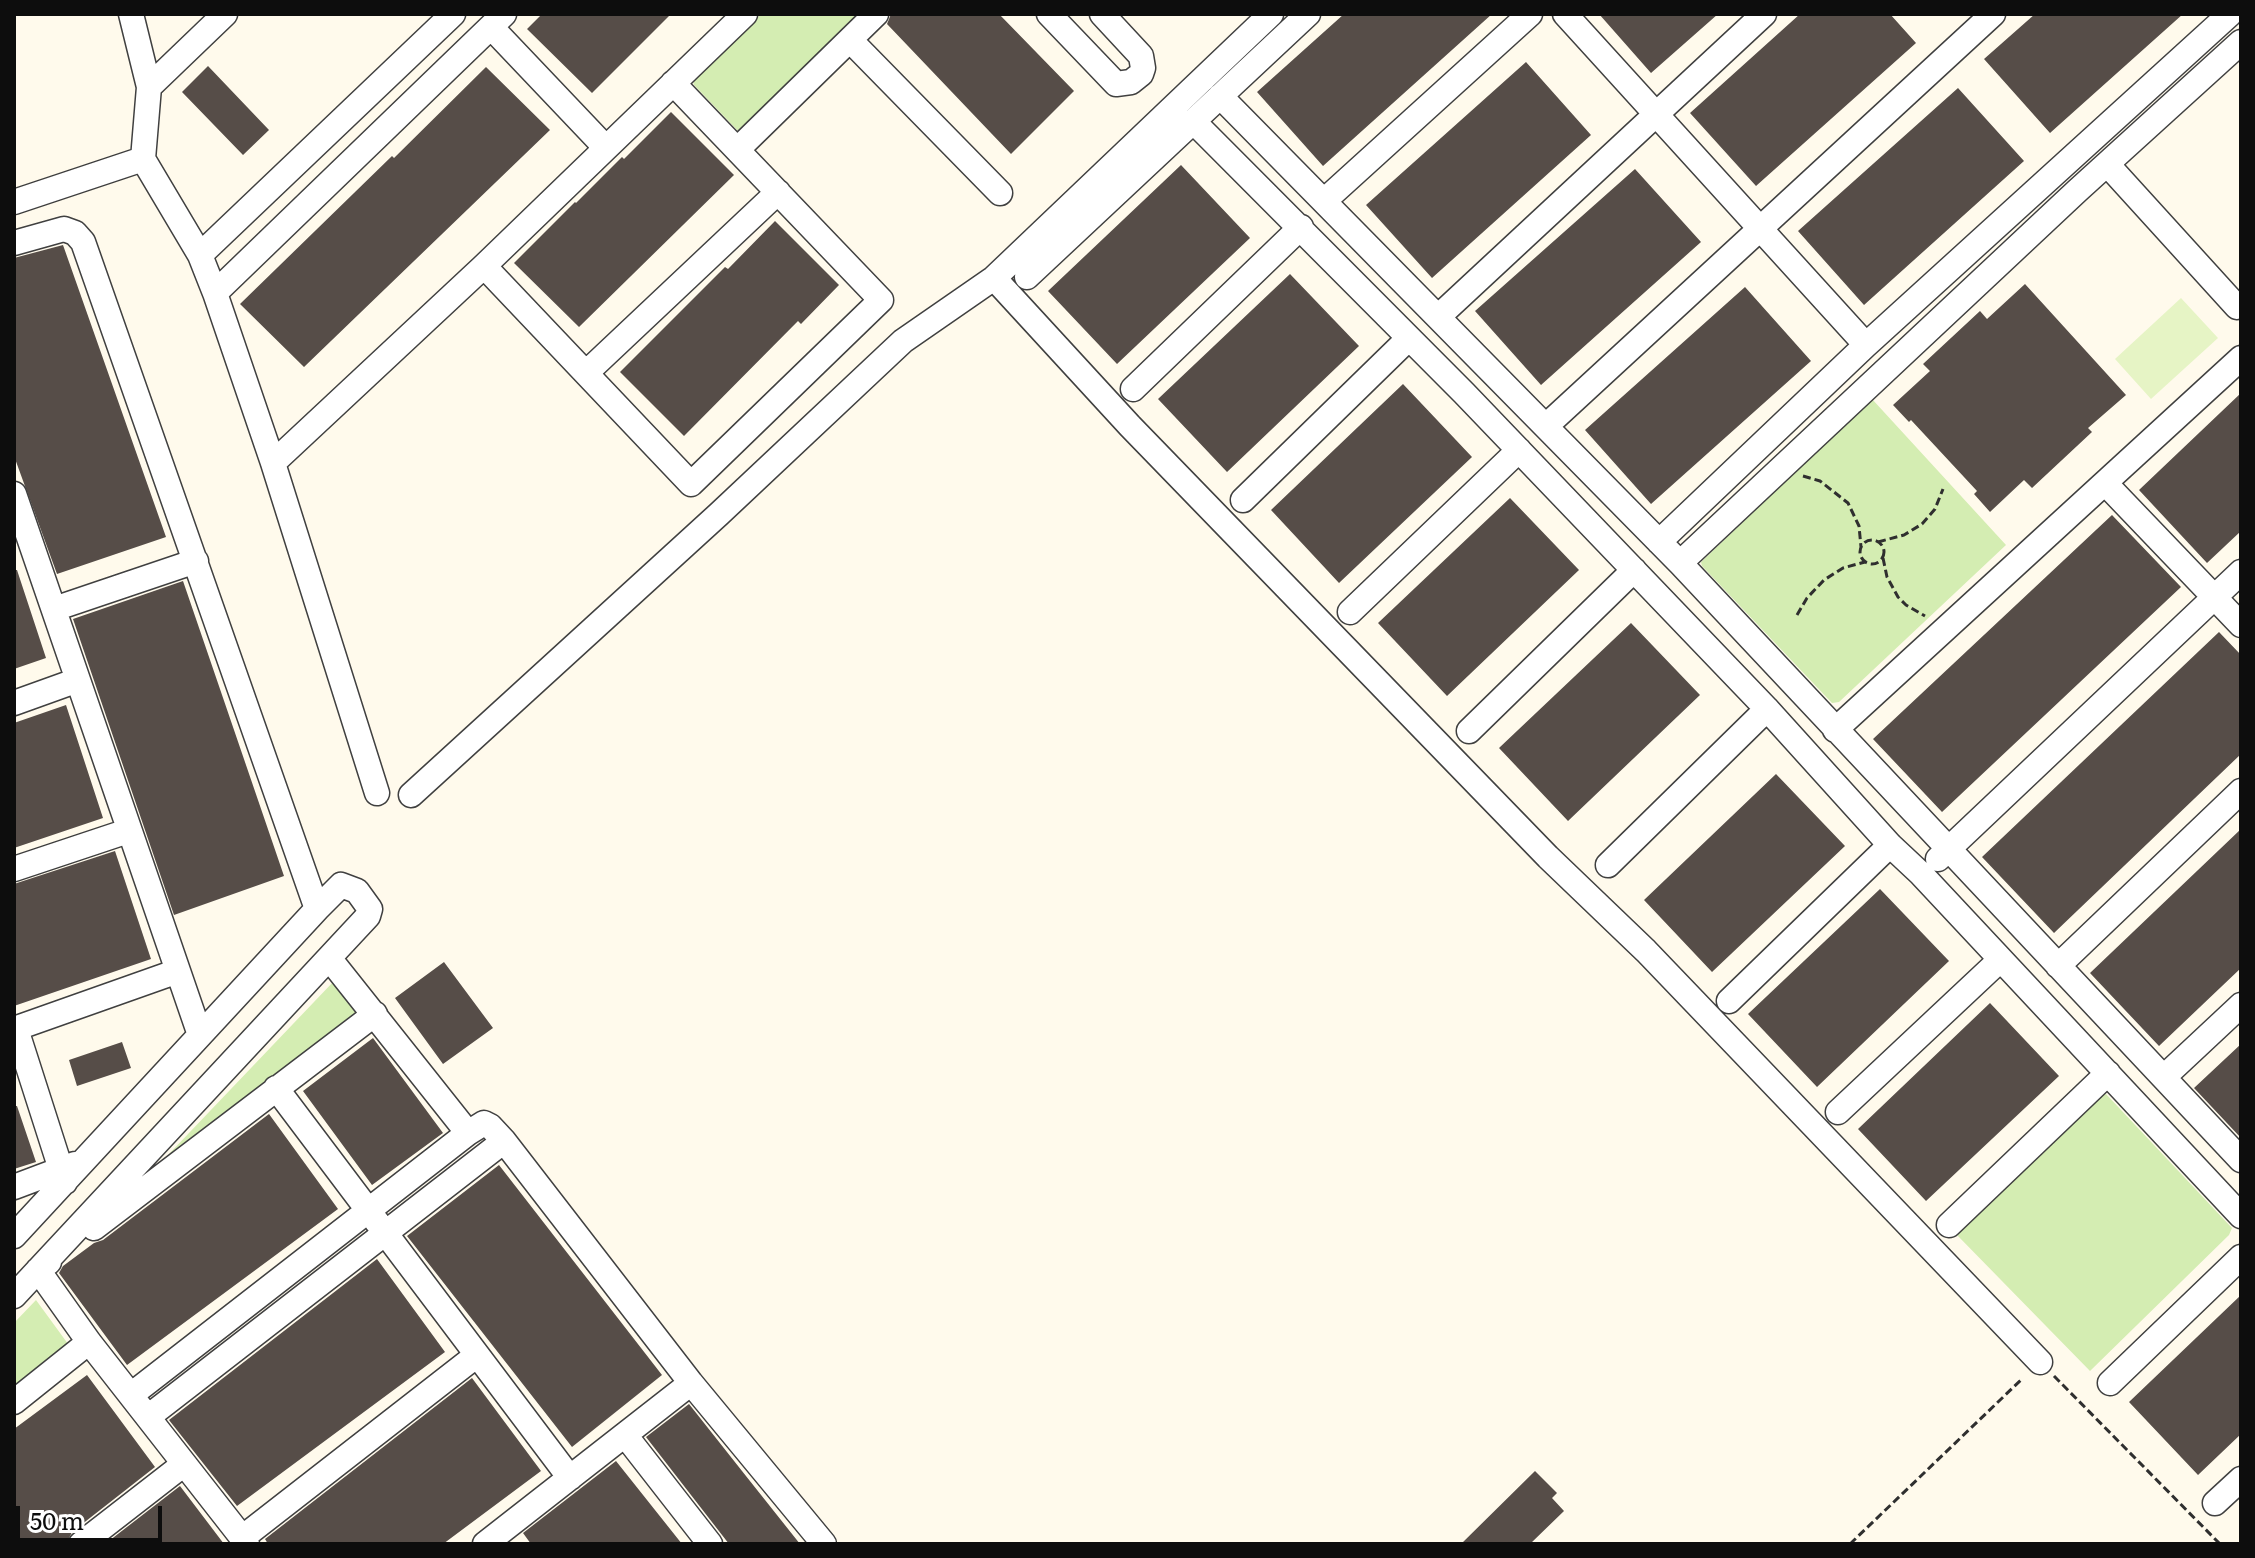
<!DOCTYPE html>
<style>
body{margin:0}
#map{position:relative;width:2255px;height:1558px;overflow:hidden;background:#fffaec;font-family:Literata,serif}
canvas{display:block}
.frame{position:absolute;inset:0;border:16px solid #0d0d0d;pointer-events:none}
.scale{position:absolute;left:16px;top:1506px;width:146px;height:36px;box-sizing:border-box;border:4px solid #0d0d0d;border-top:0;padding-left:10px;font-size:24px;line-height:28px;white-space:nowrap;color:#0d0d0d;-webkit-text-stroke:6px #fff;paint-order:stroke}
</style>
<div id="map">
<canvas width="2255" height="1558"></canvas>
<div class="frame"></div>
<div class="scale">50 m</div>
</div>
<script>
const g = document.querySelector('canvas').getContext('2d');
g.lineJoin = 'round';
function fillPath(path, color) {
  g.fillStyle = color;
  g.fill(path, 'evenodd');
}
function shape(rows) {
  const path = new Path2D();
  for (const r of rows) {
    if (r.length === 3) {
      path.moveTo(r[0] + r[2], r[1]);
      path.arc(r[0], r[1], r[2], 0, 2 * Math.PI);
      continue;
    }
    path.moveTo(r[0], r[1]);
    for (let i = 2; i < r.length; i += 2) path.lineTo(r[i], r[i + 1]);
  }
  return path;
}
function trace(path, color, width, dash) {
  g.strokeStyle = color;
  g.lineWidth = width;
  g.lineCap = dash ? 'butt' : 'round';
  g.setLineDash(dash || []);
  g.stroke(path);
}
const green = shape([
 [761,14,861,14,739,132,694,85,693,81],
 [1872,399,2006,545,1839,702,1832,703,1702,566,1701,562],
 [334,981,360,1011,168,1155],
 [2106,1094,2232,1228,2229,1235,2090,1371,1956,1234,2097,1098],
 [36,1300,71,1348,14,1392,14,1323]
]);
const pitch = shape([
 [2181,298,2218,338,2151,399,2115,359]
]);
const building = shape([
 [542,14,671,14,592,93,527,29],
 [891,14,999,14,1074,91,1011,154,887,24],
 [1344,14,1492,14,1323,166,1257,92],
 [1599,14,1718,14,1651,73],
 [1800,14,1890,14,1916,43,1756,186,1690,113],
 [2035,14,2183,14,2050,133,1984,59],
 [1526,62,1591,135,1432,278,1366,205],
 [208,66,269,130,243,155,182,92],
 [486,67,550,130,304,367,240,304,392,156,394,158],
 [1958,88,2024,161,1864,305,1798,231],
 [671,112,734,175,579,327,514,263,575,202,576,203,622,157,624,159],
 [1181,165,1250,238,1117,364,1048,291],
 [1635,169,1701,242,1541,385,1475,311],
 [775,221,839,285,801,324,798,321,684,436,620,372,725,267,728,269],
 [63,245,166,537,57,574,14,456,14,258],
 [1290,274,1359,346,1227,472,1158,399],
 [2025,284,2126,395,2088,428,2092,432,2032,488,2024,480,1990,512,1974,494,1977,491,1911,420,1909,422,1893,405,1930,371,1923,364,1980,311,1987,319],
 [1745,287,1811,361,1651,504,1585,430],
 [1403,384,1472,457,1339,583,1271,510],
 [2241,393,2241,531,2207,563,2139,490],
 [1510,498,1579,570,1447,696,1378,623],
 [2112,515,2181,587,1942,812,1873,739],
 [14,570,17,570,46,658,14,669],
 [183,581,284,876,174,915,73,619],
 [1631,623,1700,695,1568,821,1499,748],
 [2219,632,2241,655,2241,754,2054,933,1982,857],
 [66,705,103,818,14,848,14,723],
 [1776,774,1845,846,1712,972,1644,900],
 [2241,829,2241,968,2159,1046,2090,973],
 [115,851,151,959,14,1006,14,884],
 [1880,889,1949,961,1817,1087,1748,1014],
 [444,962,493,1028,443,1064,395,998],
 [1990,1003,2059,1076,1926,1201,1858,1129],
 [373,1038,443,1133,372,1185,303,1091],
 [122,1042,131,1068,77,1086,69,1060],
 [2241,1044,2241,1138,2194,1088],
 [14,1106,17,1106,36,1162,14,1169],
 [269,1114,338,1209,127,1365,59,1273,63,1266,94,1243,103,1240],
 [499,1165,662,1375,572,1447,407,1236],
 [377,1259,445,1352,237,1506,169,1420],
 [2241,1295,2241,1434,2198,1475,2129,1402],
 [87,1375,155,1467,72,1532,66,1544,14,1544,14,1429],
 [472,1378,541,1471,443,1544,268,1544,265,1539],
 [689,1404,742,1471,800,1544,729,1544,646,1437],
 [616,1461,682,1544,531,1544,523,1533],
 [1535,1471,1557,1493,1552,1498,1564,1511,1530,1544,1461,1544],
 [180,1486,224,1544,105,1544]
]);
const path = shape([
 [1803,476,1820,481,1848,503,1859,526,1861,547],
 [1872,552,12],
 [1878,542,1904,535,1922,524,1935,509,1943,489],
 [1883,558,1887,577,1898,597,1906,605,1925,616],
 [1797,615,1807,598,1824,580,1843,568,1865,562],
 [2054,1376,2220,1544],
 [1850,1544,2023,1378]
]);
const minor = shape([
 [131,14,149,87,143,159,200,255,215,293,273,463,377,793],
 [1049,14,1116,84,1131,82,1141,74,1143,68,1141,56,1102,14],
 [1565,14,1866,345],
 [491,27,606,148],
 [850,40,1000,193],
 [149,87,225,14],
 [1220,96,1680,563,2241,1160],
 [1193,121,1464,393,1767,709,1890,845,1921,874,2241,1216],
 [738,149,876,14],
 [2107,164,2237,307],
 [1324,201,1530,14],
 [14,202,143,159],
 [14,243,64,229,75,233,83,242,317,909],
 [200,255,453,14],
 [484,266,691,484,881,300,673,83],
 [1027,277,1308,14],
 [994,278,1130,426,1548,857,1646,951,2040,1362],
 [215,293,504,14],
 [1438,317,1764,14],
 [586,373,778,192],
 [1133,389,1301,227],
 [1546,426,1993,14],
 [273,463,484,266,745,14],
 [2105,483,2241,625],
 [14,494,200,1035],
 [1243,500,1409,338],
 [1659,542,1866,345,2230,14],
 [1680,563,2077,191,2241,42],
 [54,609,196,561],
 [1350,612,1519,450],
 [14,703,78,680],
 [1835,730,2241,358],
 [1469,731,1634,570],
 [411,795,719,514,903,341,994,278,1271,14],
 [1938,859,2241,572],
 [1608,865,1767,709],
 [14,869,128,831],
 [329,958,468,1133],
 [2058,966,2241,791],
 [1729,1001,1890,845],
 [14,1029,178,971],
 [16,1029,65,1182],
 [2164,1077,2241,1005],
 [276,1088,570,1478],
 [1838,1112,2000,960],
 [14,1187,75,1164],
 [1949,1225,2108,1073],
 [94,1228,375,1014],
 [14,1236,317,909,341,885,357,891,370,909,368,916,14,1296],
 [49,1262,38,1270,89,1342,247,1544],
 [2110,1383,2241,1257],
 [131,1395,468,1133,484,1123,490,1126,504,1141,691,1383,824,1544],
 [14,1402,89,1342],
 [148,1417,504,1141],
 [625,1435,710,1544],
 [2215,1503,2241,1479],
 [242,1538,477,1355],
 [81,1544,184,1464],
 [485,1544,691,1383]
]);
fillPath(green, '#d4edb2');
fillPath(pitch, '#e6f4c5');
fillPath(building, '#564d48');
trace(minor, '#404040', 27);
trace(path, '#2f2f2f', 3, [8, 4]);
trace(minor, '#fff', 24);
</script>
